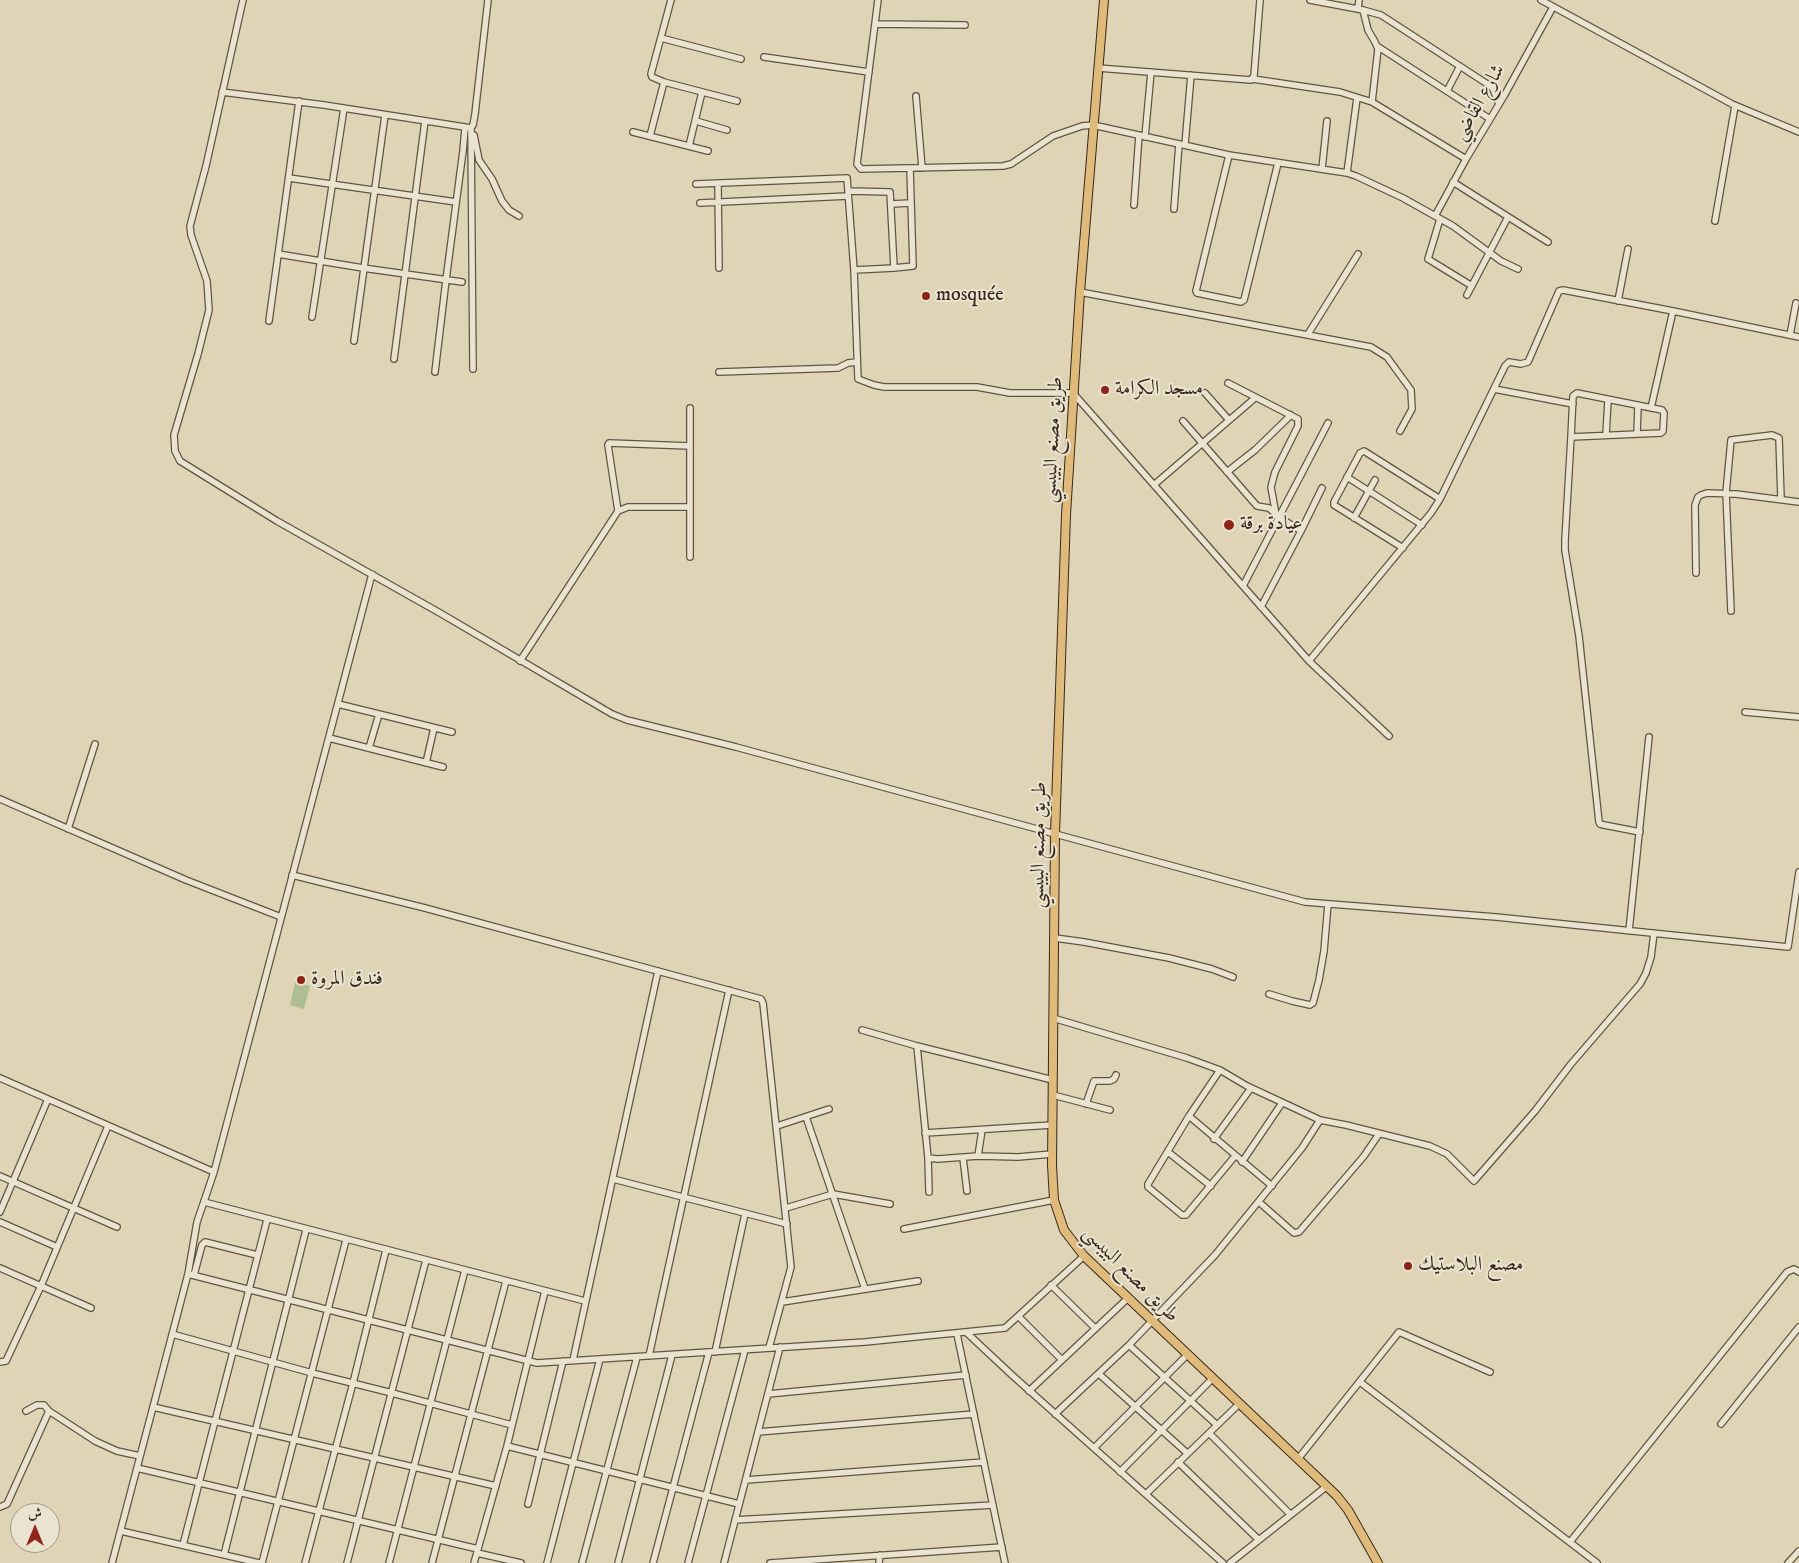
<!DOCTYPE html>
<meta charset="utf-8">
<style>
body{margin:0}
#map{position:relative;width:1799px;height:1563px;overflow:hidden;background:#dfd4b6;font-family:"IM FELL DW Pica",Amiri,serif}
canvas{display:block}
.north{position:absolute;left:10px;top:1503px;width:50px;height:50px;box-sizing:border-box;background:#eae3d0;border:1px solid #a39988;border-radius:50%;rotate:0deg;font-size:14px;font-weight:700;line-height:20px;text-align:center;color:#38291c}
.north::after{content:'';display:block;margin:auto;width:18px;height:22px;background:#8f2418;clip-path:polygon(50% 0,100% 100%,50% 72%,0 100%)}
</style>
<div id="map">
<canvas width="1799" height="1563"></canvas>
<div class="north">ش</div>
</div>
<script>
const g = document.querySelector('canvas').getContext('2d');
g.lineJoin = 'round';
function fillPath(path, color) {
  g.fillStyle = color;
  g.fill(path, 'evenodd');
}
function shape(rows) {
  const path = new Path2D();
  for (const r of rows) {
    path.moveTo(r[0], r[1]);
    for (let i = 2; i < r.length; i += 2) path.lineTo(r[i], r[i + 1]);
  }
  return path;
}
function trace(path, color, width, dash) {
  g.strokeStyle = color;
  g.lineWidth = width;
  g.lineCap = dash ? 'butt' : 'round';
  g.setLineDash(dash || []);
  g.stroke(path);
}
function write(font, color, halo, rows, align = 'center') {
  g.font = font + ' "IM FELL DW Pica",Amiri,serif';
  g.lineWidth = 4;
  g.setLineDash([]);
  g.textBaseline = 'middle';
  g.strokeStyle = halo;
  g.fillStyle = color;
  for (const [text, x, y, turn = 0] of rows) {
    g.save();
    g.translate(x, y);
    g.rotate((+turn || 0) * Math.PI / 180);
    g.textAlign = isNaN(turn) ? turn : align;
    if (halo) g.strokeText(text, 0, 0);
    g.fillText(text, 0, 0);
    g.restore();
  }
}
const green = shape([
 [295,982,310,986,304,1009,290,1005]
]);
const minor = shape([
 [243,0,206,166,190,226,191,235,207,281,209,310,198,354,174,435,175,451,180,461,277,521,440,613,612,714,627,720,736,747,1305,902,1496,917,1788,947,1799,872],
 [671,0,651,74,652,77,664,82,737,101],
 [878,0,857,164,861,169,1003,166,1011,164,1053,136,1082,126,1093,125,1229,155,1347,173,1357,98],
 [1310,0,1363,10,1381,15,1492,87,1499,104],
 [1541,0,1732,104,1799,132],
 [1358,9,1359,0],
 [1363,10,1368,30,1375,42,1378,49,1372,102],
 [875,24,965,25],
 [661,38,741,59],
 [1377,46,1490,119],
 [764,57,869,72],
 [1098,68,1251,80,1254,76,1260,0],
 [1253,79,1340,92,1372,102,1466,159],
 [1447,91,1460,66],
 [222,92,324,105,471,128],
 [916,96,922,168],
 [696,121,727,130],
 [633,132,708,151],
 [471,134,474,135,479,160,492,179,502,201,509,210,519,216],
 [650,136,664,82],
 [1145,137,1151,72],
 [1185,145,1191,75],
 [689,146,702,92],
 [1229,155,1196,291,1197,293,1241,302,1244,300,1278,163],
 [1322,169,1327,121],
 [1347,173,1356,176,1403,198,1453,226,1501,261,1518,269],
 [289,178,456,202],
 [1453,182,1548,242],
 [718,183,719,268],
 [696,184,847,178,854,270,858,379,874,385,884,387,977,387,1010,393,1073,393,1309,661,1389,736],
 [848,191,890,192,894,268],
 [700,203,848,196],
 [891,204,911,203],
 [1134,205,1139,135],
 [1174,209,1179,144],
 [1435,216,1466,159,1504,96,1553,7],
 [1440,219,1428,259,1472,286],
 [1715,221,1735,106],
 [278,254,363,268,462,282],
 [854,270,894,268,913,266,910,168],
 [1080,292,1371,347,1387,357,1411,390,1412,409,1400,431],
 [1467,295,1508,217],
 [1618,301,1628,249],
 [312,317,344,108],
 [269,321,299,101],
 [1308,334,1358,254],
 [1790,335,1796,303],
 [354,341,385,115],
 [394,359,425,121],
 [473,369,471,128,473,125,475,114,488,0],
 [435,372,446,280,463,151,465,128],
 [719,372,838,368,848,363,857,362],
 [1228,383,1298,419,1298,426,1275,472,1271,487,1276,515],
 [1494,389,1573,404],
 [1205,393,1229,420],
 [690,408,690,557],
 [1651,408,1673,311],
 [1183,421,1257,506,1269,508,1279,517,1301,531],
 [1637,434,1638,406],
 [1606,435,1608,400],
 [1571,437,1661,433,1663,431,1664,413,1662,410,1577,393,1573,396,1571,437,1565,540,1565,550,1579,636,1599,822,1600,824,1604,825,1640,832],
 [1227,472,1255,450,1291,415],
 [1347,477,1422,525],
 [1155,484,1255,398],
 [618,511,608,445,609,443,690,446],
 [1354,518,1375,480],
 [1403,548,1334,505,1334,502,1360,453,1364,451,1440,499],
 [1696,573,1695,505,1698,497,1701,495,1707,493,1736,494,1799,502],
 [1243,586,1328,423],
 [1261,607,1301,531,1322,488],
 [1731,611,1726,493,1731,440,1772,435,1779,438,1781,499],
 [520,661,618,511,628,507,690,507],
 [1309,661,1431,513,1440,499,1505,366,1509,362,1521,364,1528,362,1559,291,1563,290,1673,311,1799,337],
 [338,704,452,732],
 [1745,712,1799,717],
 [329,738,443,767],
 [369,748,379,714],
 [426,763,434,728],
 [0,799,186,880,281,917],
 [68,829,95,744],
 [292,875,425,908,761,999,763,1003,791,1267,769,1348],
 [1629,931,1649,737],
 [1055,938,1084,942,1169,958,1212,969,1233,977],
 [1269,994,1292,1001,1310,1005,1313,1003,1319,980,1324,951,1328,904],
 [1053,1018,1187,1058,1220,1070,1247,1086,1320,1120,1346,1125,1430,1146,1447,1154,1474,1181,1535,1111,1571,1064,1640,984,1646,973,1651,957,1654,933],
 [862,1030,917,1046,1053,1080],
 [917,1046,928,1158,929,1192],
 [1220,1070,1189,1116,1148,1184,1148,1187,1182,1215,1186,1215,1235,1156],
 [0,1078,214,1172],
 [1053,1095,1110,1110],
 [1086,1104,1094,1081,1110,1081,1114,1079,1116,1075],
 [1189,1116,1272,1186],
 [806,1117,865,1289],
 [777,1126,829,1109],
 [925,1133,1052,1125],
 [1214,1139,1251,1088],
 [1168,1152,1211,1186],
 [978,1156,982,1130],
 [928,1158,938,1159,978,1156,1018,1157,1052,1154],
 [963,1158,967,1191],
 [1242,1162,1282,1103],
 [0,1176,117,1227],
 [613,1179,787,1224],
 [204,1202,585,1301],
 [1259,1202,1294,1233,1299,1232,1364,1156,1379,1134],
 [786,1208,833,1194,890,1204],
 [0,1212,48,1099],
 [0,1222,57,1247],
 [904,1229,1054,1200],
 [0,1268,91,1308],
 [188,1274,537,1363,865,1342,1005,1328,1084,1256],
 [194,1275,202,1245,205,1242,257,1255],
 [1051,1285,1095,1328],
 [782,1302,918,1281],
 [1019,1317,1061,1359],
 [967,1333,1013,1376,1223,1563],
 [172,1334,312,1373,392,1393,512,1425],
 [957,1334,1005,1563],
 [1129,1345,1217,1425],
 [715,1352,745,1214],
 [649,1356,729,990],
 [573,1360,658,971],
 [0,1362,6,1361,41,1286,108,1126],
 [1099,1374,1187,1453],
 [1360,1382,1597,1563],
 [1029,1391,1128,1298],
 [768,1394,966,1375],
 [153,1407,496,1486],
 [26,1411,37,1405,44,1405,49,1411,95,1441,117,1451,140,1456],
 [1055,1414,1129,1345,1215,1255,1302,1148,1320,1120],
 [1721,1424,1799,1327],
 [758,1432,974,1414],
 [1209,1433,1290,1514],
 [507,1446,739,1504],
 [1094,1448,1187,1355],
 [1298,1459,1399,1332,1490,1372],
 [1178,1462,1259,1540],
 [137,1468,478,1549],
 [1120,1472,1213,1378],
 [746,1480,984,1462],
 [1146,1494,1239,1404],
 [528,1504,563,1361],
 [0,1507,7,1504,49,1411],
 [735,1520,993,1505],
 [121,1531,259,1563],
 [1570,1542,1787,1272,1794,1269,1799,1272],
 [183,1545,267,1220],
 [477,1553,521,1563],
 [224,1555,306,1230],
 [112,1563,188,1274,197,1222,214,1172,372,574],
 [262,1563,346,1240],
 [305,1563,353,1383,386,1250],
 [347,1563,426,1260],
 [389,1563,465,1270],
 [432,1563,506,1281],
 [474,1563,507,1446,545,1291],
 [547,1563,600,1359],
 [582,1563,637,1357],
 [618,1563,672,1355],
 [653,1563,709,1352],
 [688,1563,745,1350],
 [724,1563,780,1347],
 [770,1563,1002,1547],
 [879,1563,880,1555],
 [1230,1563,1327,1486],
 [1788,1563,1799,1551]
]);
const major = shape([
 [1104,0,1080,292,1066,515,1055,834,1052,1165,1054,1200,1064,1230,1084,1256,1337,1496,1348,1510,1378,1563]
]);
const markers = [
 [926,296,5,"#8f2418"],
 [1105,390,5,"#8f2418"],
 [1229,525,6,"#8f2418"],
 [301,980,5,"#8f2418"],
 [1408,1266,5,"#8f2418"]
];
const streetNames = [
 ["شارع القاضي",1480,103,-60],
 ["طريق مصنع البيبسي",1054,440,-87],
 ["طريق مصنع البيبسي",1040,845,-89],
 ["طريق مصنع البيبسي",1130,1275,45]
];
const poiNames = [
 ["mosquée",936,296],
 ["مسجد الكرامة",1115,390],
 ["عيادة برقة",1240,525],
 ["فندق المروة",311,980],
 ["مصنع البلاستيك",1418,1266]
];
fillPath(green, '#acbe92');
trace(minor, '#625442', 8);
trace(major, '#38291c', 10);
trace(minor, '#eae3d0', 5.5);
trace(major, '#e0ba7b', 8);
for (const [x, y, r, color] of markers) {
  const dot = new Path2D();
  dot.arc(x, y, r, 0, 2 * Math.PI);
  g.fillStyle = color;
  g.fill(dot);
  trace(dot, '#eae3d0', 2);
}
write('20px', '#38291c', '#eae3d0', streetNames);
write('20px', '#38291c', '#eae3d0', poiNames, 'left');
</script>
